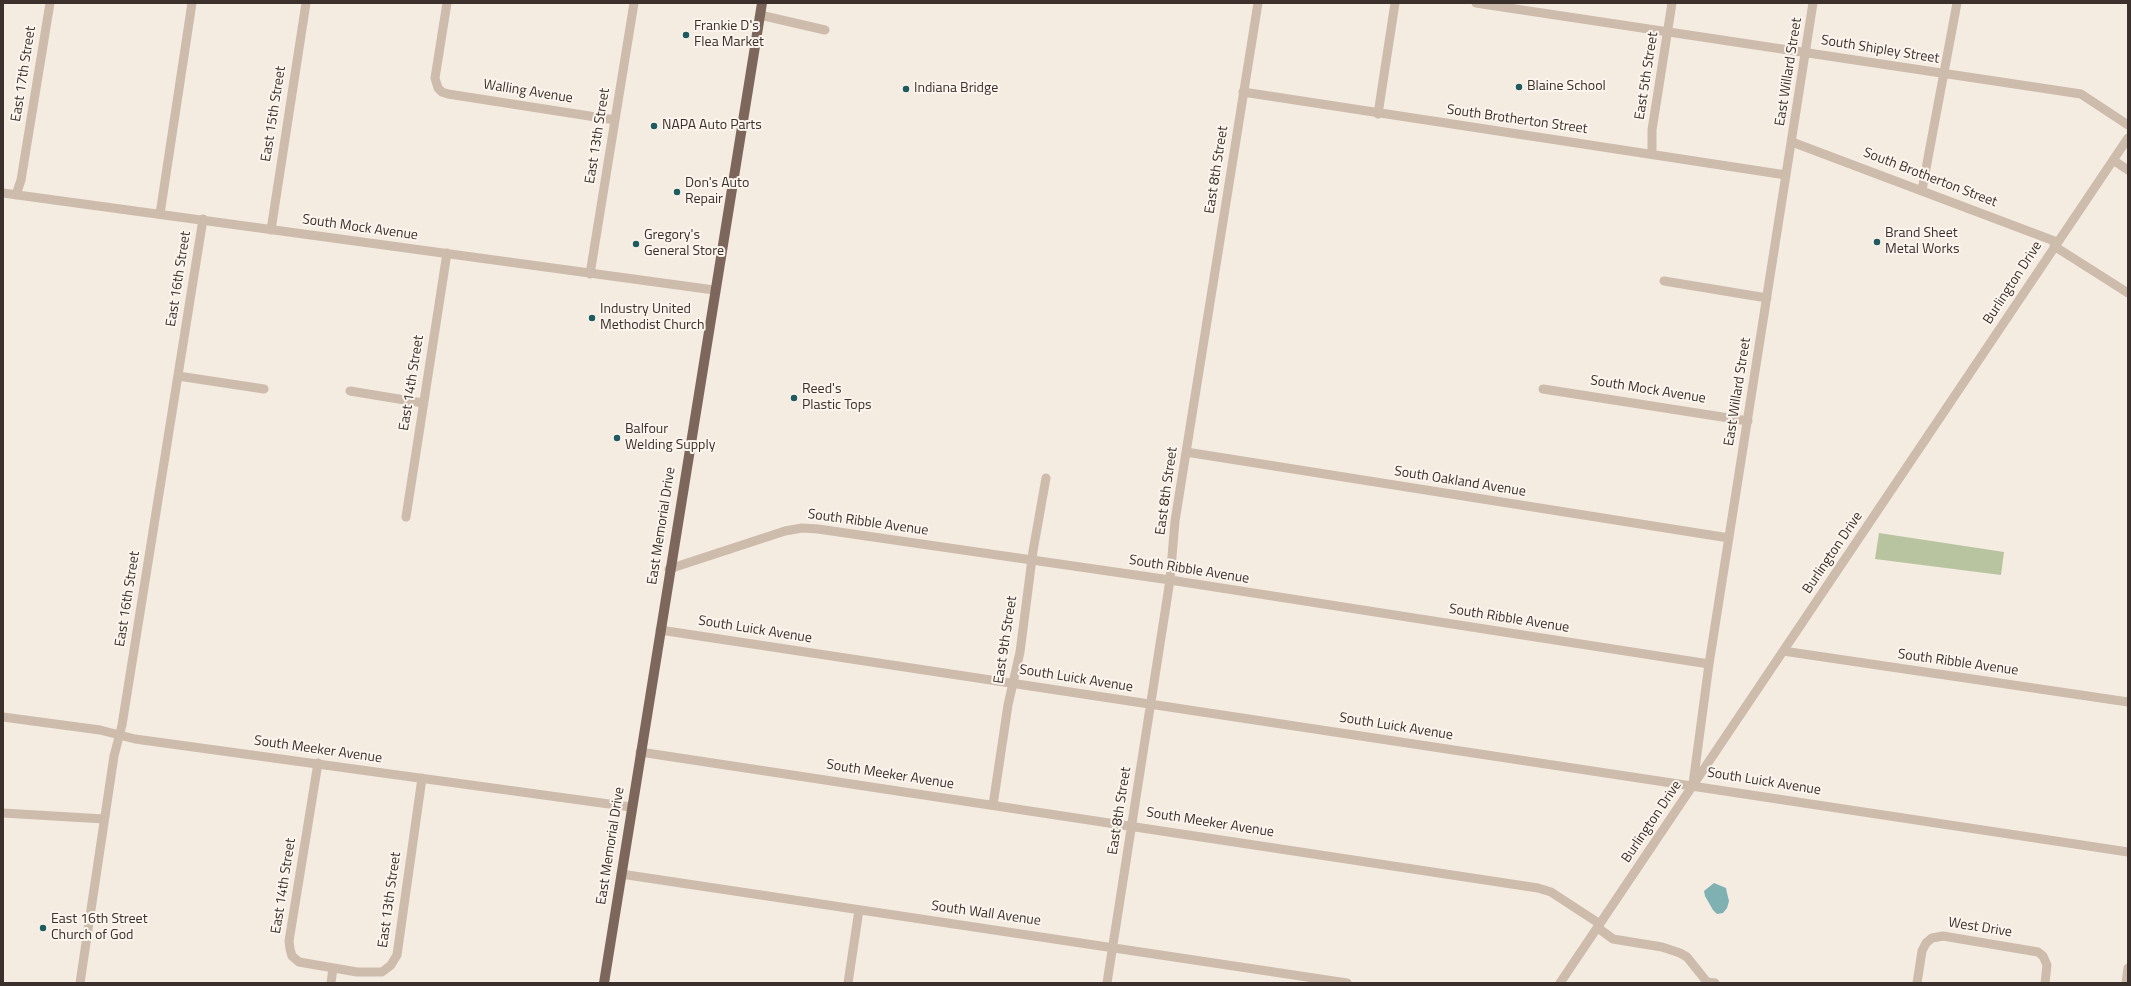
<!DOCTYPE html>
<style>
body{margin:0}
#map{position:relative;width:2131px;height:986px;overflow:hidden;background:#f4ebe1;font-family:"Titillium Web",sans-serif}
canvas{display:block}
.frame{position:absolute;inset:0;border:4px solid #3b302b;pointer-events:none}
</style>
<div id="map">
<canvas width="2131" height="986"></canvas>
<div class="frame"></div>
</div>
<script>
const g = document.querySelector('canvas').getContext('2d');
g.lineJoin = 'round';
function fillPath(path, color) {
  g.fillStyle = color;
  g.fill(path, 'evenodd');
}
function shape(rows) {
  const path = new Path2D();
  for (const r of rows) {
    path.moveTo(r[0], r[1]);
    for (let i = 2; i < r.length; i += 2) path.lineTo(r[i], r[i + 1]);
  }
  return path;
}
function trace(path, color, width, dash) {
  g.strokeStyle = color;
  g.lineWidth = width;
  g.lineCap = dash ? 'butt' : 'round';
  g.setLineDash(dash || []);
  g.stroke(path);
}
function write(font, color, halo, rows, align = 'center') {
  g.font = font + ' "Titillium Web",sans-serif';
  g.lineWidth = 4;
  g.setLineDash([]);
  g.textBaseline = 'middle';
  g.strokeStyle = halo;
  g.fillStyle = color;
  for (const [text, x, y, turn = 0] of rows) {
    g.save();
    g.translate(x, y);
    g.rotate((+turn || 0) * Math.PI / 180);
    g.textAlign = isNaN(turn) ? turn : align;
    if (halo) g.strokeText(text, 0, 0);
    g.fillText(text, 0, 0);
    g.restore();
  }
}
const green = shape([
 [1879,533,2004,552,2001,575,1875,559]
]);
const water = shape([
 [1714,883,1726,888,1727,893,1729,901,1727,908,1723,913,1717,914,1713,910,1705,896,1704,891]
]);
const minor = shape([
 [447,3,435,78,438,88,442,92,448,94,615,120],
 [1476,3,2081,94,2128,125],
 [760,15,825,30],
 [1243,92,1786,175],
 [1378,114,1395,3],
 [1792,142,2057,242],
 [1652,154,1652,130,1672,3],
 [2113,160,2128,170],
 [1922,190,1957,3],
 [3,193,714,290],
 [16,195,21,180,50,3],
 [160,214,192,3],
 [271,230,306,3],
 [2054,246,2128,293],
 [590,274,634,3],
 [1664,281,1767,298],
 [178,376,264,389],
 [1543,389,1748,421],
 [350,391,423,403],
 [1186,452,1729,538],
 [406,517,447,253],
 [669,569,785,531,802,528,818,529,1170,580,1709,664],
 [660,630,2128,852],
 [1783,651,2128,702],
 [3,717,100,730,135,739,631,807],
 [640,752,1538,888,1551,892,1600,924],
 [318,763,289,941,290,949,292,956,299,962,357,972,382,972,391,965,397,955,422,778],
 [1693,784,1709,664,1813,3],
 [993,805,1008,705,1020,652,1033,551,1046,478],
 [3,813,104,819],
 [621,874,1347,983],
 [1598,928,1613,939,1662,947,1680,953,1687,957,1707,982,1715,983],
 [80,983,114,756,122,725,203,219],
 [331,983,333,968],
 [848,983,859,910],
 [1107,983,1170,580,1175,521,1258,3],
 [1560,983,2128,138],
 [1917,983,1922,951,1926,943,1932,938,1943,936,2038,952,2043,956,2047,965,2045,983],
 [2126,983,2128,968]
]);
const major = shape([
 [604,983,762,3]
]);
const markers = [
 [686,35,4,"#1f5a5e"],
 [1519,87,4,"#1f5a5e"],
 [906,89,4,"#1f5a5e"],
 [654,126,4,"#1f5a5e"],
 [677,192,4,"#1f5a5e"],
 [1877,242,4,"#1f5a5e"],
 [636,244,4,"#1f5a5e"],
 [592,318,4,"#1f5a5e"],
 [794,398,4,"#1f5a5e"],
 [617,438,4,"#1f5a5e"],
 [43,928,4,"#1f5a5e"]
];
const poiNames = [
 ["Frankie D's",694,27],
 ["Flea Market",694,43],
 ["Blaine School",1527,87],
 ["Indiana Bridge",914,89],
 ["NAPA Auto Parts",662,126],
 ["Don's Auto",685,184],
 ["Repair",685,200],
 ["Brand Sheet",1885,234],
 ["Metal Works",1885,250],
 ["Gregory's",644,236],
 ["General Store",644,252],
 ["Industry United",600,310],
 ["Methodist Church",600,326],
 ["Reed's",802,390],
 ["Plastic Tops",802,406],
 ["Balfour",625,430],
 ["Welding Supply",625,446],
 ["East 16th Street",51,920],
 ["Church of God",51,936]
];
const streetNames = [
 ["South Shipley Street",1880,50,9],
 ["East Willard Street",1789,72,-81],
 ["East 17th Street",24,74,-81],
 ["East 5th Street",1647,76,-81],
 ["Walling Avenue",528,92,9],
 ["East 15th Street",274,114,-81],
 ["South Brotherton Street",1517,120,8],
 ["East 13th Street",598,136,-81],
 ["East 8th Street",1217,170,-81],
 ["South Brotherton Street",1930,178,21],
 ["South Mock Avenue",360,228,8],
 ["East 16th Street",179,279,-81],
 ["Burlington Drive",2013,283,-57],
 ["East 14th Street",412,383,-81],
 ["South Mock Avenue",1648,390,9],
 ["East Willard Street",1738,392,-81],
 ["South Oakland Avenue",1460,482,9],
 ["East 8th Street",1167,491,-82],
 ["South Ribble Avenue",868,523,8],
 ["East Memorial Drive",662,526,-81],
 ["Burlington Drive",1833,553,-56],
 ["South Ribble Avenue",1189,570,9],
 ["East 16th Street",128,599,-81],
 ["South Ribble Avenue",1509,619,9],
 ["South Luick Avenue",755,630,9],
 ["East 9th Street",1006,640,-81],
 ["South Ribble Avenue",1958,663,8],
 ["South Luick Avenue",1076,679,9],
 ["South Luick Avenue",1396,727,9],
 ["South Meeker Avenue",318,750,8],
 ["South Meeker Avenue",890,775,9],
 ["South Luick Avenue",1764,782,9],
 ["East 8th Street",1120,811,-81],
 ["Burlington Drive",1652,822,-56],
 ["South Meeker Avenue",1210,823,9],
 ["East Memorial Drive",611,846,-81],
 ["East 14th Street",284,886,-81],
 ["East 13th Street",390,900,-82],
 ["South Wall Avenue",986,914,8],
 ["West Drive",1980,928,9]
];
fillPath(green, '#b8c4a0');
fillPath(water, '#7fb0b2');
trace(minor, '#cdbbac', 9);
trace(major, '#7d675c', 10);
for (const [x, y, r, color] of markers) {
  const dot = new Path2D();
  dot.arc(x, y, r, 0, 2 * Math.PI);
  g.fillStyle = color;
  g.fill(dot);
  trace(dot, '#fbf5ee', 1.5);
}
write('14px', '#3b302b', '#fbf5ee', poiNames, 'left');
write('14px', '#3b302b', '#fbf5ee', streetNames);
</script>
